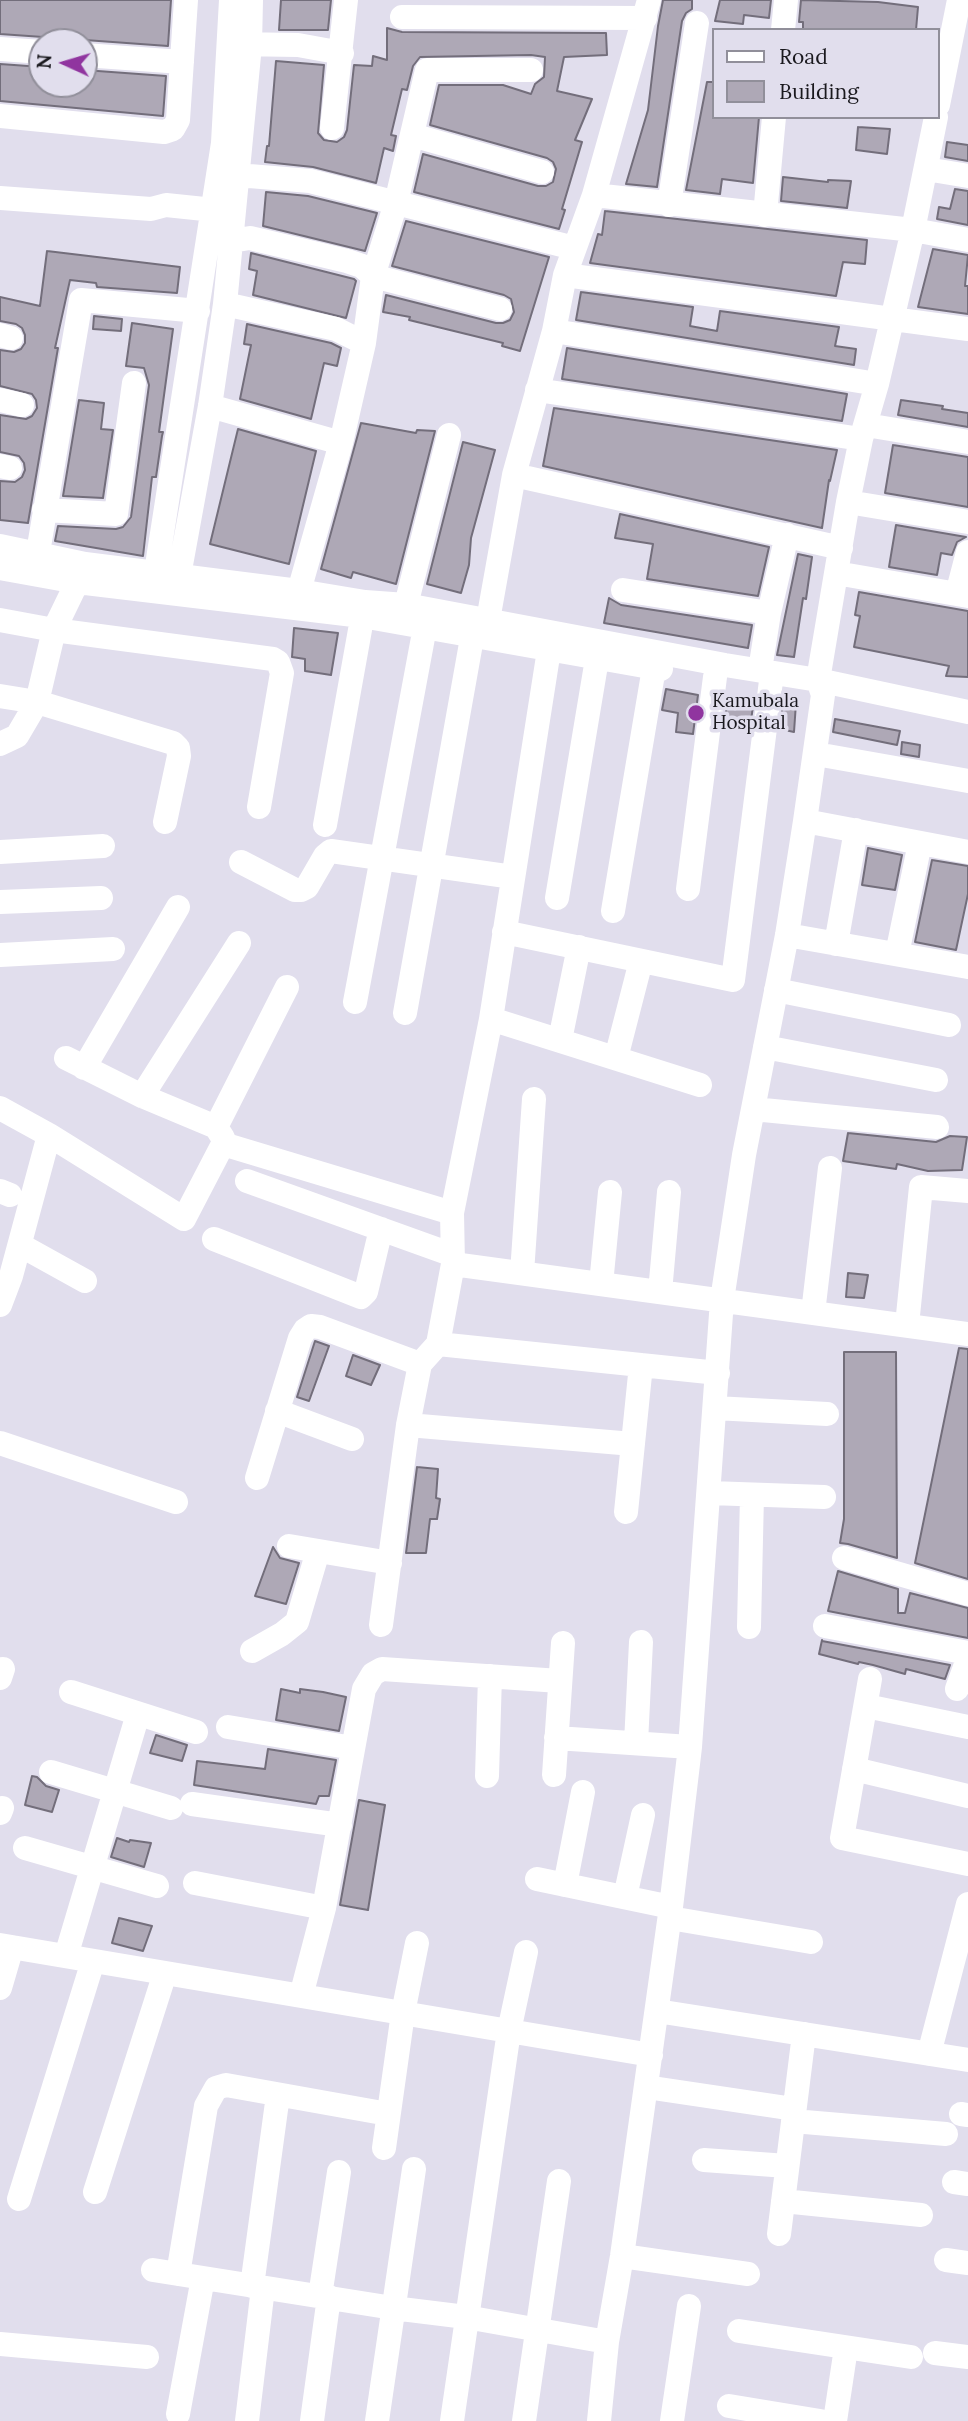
<!DOCTYPE html>
<style>
body{margin:0}
#map{position:relative;width:968px;height:2421px;overflow:hidden;background:#e1deed;font-family:Lora,serif}
canvas{display:block}
.legend{position:absolute;left:712px;top:28px;width:228px;height:91px;box-sizing:border-box;background:#e1deed;border:2px solid #918f9a;margin:0;padding:9px 12px;list-style:none;font-size:21px;color:#1a191e}
.legend li{display:flex;align-items:center;gap:14px;height:35px}
.legend b{width:35px;border:2px solid #918f9a}
.north{position:absolute;left:28px;top:28px;width:70px;height:70px;box-sizing:border-box;background:#e1deed;border:2px solid #918f9a;border-radius:50%;rotate:274deg;font-size:19px;font-weight:700;line-height:28px;text-align:center;color:#1a191e}
.north::after{content:'';display:block;margin:auto;width:24px;height:32px;background:#90359f;clip-path:polygon(50% 0,100% 100%,50% 72%,0 100%)}
</style>
<div id="map">
<canvas width="968" height="2421"></canvas>
<ul class="legend">
<li><b style="height:9px;background:#fff"></b>Road</li>
<li><b style="height:19px;background:#aea8b6"></b>Building</li>
</ul>
<div class="north">N</div>
</div>
<script>
const g = document.querySelector('canvas').getContext('2d');
g.lineJoin = 'round';
function fillPath(path, color) {
  g.fillStyle = color;
  g.fill(path, 'evenodd');
}
function shape(rows) {
  const path = new Path2D();
  for (const r of rows) {
    path.moveTo(r[0], r[1]);
    for (let i = 2; i < r.length; i += 2) path.lineTo(r[i], r[i + 1]);
  }
  return path;
}
function trace(path, color, width, dash) {
  g.strokeStyle = color;
  g.lineWidth = width;
  g.lineCap = dash ? 'butt' : 'round';
  g.setLineDash(dash || []);
  g.stroke(path);
}
function write(font, color, halo, rows, align = 'center') {
  g.font = font + ' Lora,serif';
  g.lineWidth = 7;
  g.setLineDash([]);
  g.textBaseline = 'middle';
  g.strokeStyle = halo;
  g.fillStyle = color;
  for (const [text, x, y, turn = 0] of rows) {
    g.save();
    g.translate(x, y);
    g.rotate((+turn || 0) * Math.PI / 180);
    g.textAlign = isNaN(turn) ? turn : align;
    if (halo) g.strokeText(text, 0, 0);
    g.fillText(text, 0, 0);
    g.restore();
  }
}
const building = shape([
 [0,0,171,0,168,46,85,40,52,42,43,37,0,34,0,0],
 [281,0,331,0,328,30,279,30,281,0],
 [663,0,692,0,692,9,686,13,682,21,657,187,626,184,648,110,658,26,663,0],
 [720,0,771,0,769,18,744,15,743,24,715,21,720,0],
 [801,0,878,2,918,7,916,30,803,30,803,22,799,22,801,0],
 [387,28,402,32,606,33,607,55,564,57,557,91,592,99,575,140,582,142,562,209,565,210,559,229,414,192,423,154,538,186,546,186,553,182,556,169,553,162,547,158,430,125,439,85,503,85,531,94,535,84,544,77,545,57,531,55,420,57,413,66,407,90,402,89,391,135,396,136,393,151,384,148,376,183,313,167,265,162,267,146,269,146,276,61,324,65,318,133,324,140,337,142,344,137,347,130,354,65,372,66,373,56,387,60,387,28],
 [0,64,42,67,42,84,84,84,84,70,166,76,163,116,0,101,0,64],
 [707,82,714,82,714,117,759,117,753,183,722,179,720,194,686,190,707,82],
 [858,127,890,129,887,154,856,150,858,127],
 [947,142,968,145,968,161,945,157,947,142],
 [783,177,828,182,828,180,851,181,847,208,781,201,783,177],
 [955,189,968,191,968,225,937,219,939,207,950,209,955,189],
 [266,192,308,196,377,213,365,251,263,226,266,192],
 [605,211,867,240,865,264,843,262,836,296,590,263,598,234,602,235,605,211],
 [406,221,549,257,520,351,502,346,503,343,409,320,410,317,383,312,386,295,496,323,503,323,510,320,514,312,511,299,504,295,392,266,406,221],
 [933,249,968,255,965,286,968,286,968,314,918,307,933,249],
 [47,251,180,267,177,293,97,287,96,283,70,280,55,348,58,348,28,523,0,520,0,481,15,482,22,477,25,470,24,463,19,456,0,452,0,415,26,419,32,416,37,408,36,400,32,394,0,386,0,350,14,352,21,349,25,343,25,335,22,328,16,324,0,321,0,297,40,306,47,251],
 [251,253,354,279,356,281,346,318,253,295,257,271,249,269,251,253],
 [581,292,693,307,690,326,717,331,720,311,839,327,835,346,856,349,854,365,576,320,581,292],
 [94,316,122,319,121,331,93,329,94,316],
 [132,323,173,329,159,432,163,432,162,436,156,477,152,477,143,556,55,541,58,526,116,529,123,527,131,517,149,385,144,368,126,366,132,323],
 [247,324,331,343,341,348,337,366,324,363,311,419,240,399,251,345,244,344,247,324],
 [567,348,847,394,842,421,562,379,567,348],
 [79,400,104,403,101,429,113,430,103,498,63,496,79,400],
 [901,400,943,406,942,409,968,413,968,427,898,415,901,400],
 [554,408,837,450,830,481,829,480,822,528,543,466,554,408],
 [361,423,416,433,417,430,435,431,396,584,353,572,351,578,321,569,361,423],
 [238,429,316,451,289,564,210,544,238,429],
 [463,442,495,450,471,538,469,565,461,593,427,584,463,442],
 [893,445,968,457,968,507,885,493,893,445],
 [620,514,769,547,758,596,647,579,653,544,615,538,620,514],
 [896,525,966,537,957,542,952,555,941,553,937,575,889,567,896,525],
 [798,554,812,557,806,599,803,598,794,657,777,655,798,554],
 [859,592,968,611,968,677,946,676,949,666,854,647,860,616,855,615,859,592],
 [609,598,621,605,752,625,748,648,604,623,609,598],
 [294,628,338,633,331,675,305,671,305,659,292,657,294,628],
 [666,689,698,695,693,734,676,732,678,713,662,710,666,689],
 [728,695,754,698,750,729,724,726,728,695],
 [783,702,796,703,794,732,780,729,783,702],
 [835,719,900,731,897,745,833,732,835,719],
 [902,742,920,745,919,757,901,754,902,742],
 [868,848,902,855,895,890,862,885,868,848],
 [932,860,968,866,968,894,956,950,915,942,932,860],
 [848,1133,936,1142,950,1136,967,1137,962,1170,928,1171,897,1164,896,1169,843,1161,848,1133],
 [848,1273,868,1275,864,1298,846,1297,848,1273],
 [315,1341,329,1346,309,1401,297,1397,315,1341],
 [959,1348,968,1349,968,1579,915,1563,959,1348],
 [844,1352,896,1352,897,1558,848,1544,840,1543,844,1519,844,1352],
 [353,1355,380,1365,371,1385,346,1376,353,1355],
 [417,1467,438,1469,436,1498,440,1499,437,1519,430,1519,426,1553,406,1553,417,1467],
 [273,1547,280,1558,299,1563,286,1604,255,1596,273,1547],
 [838,1571,898,1589,898,1613,905,1613,910,1593,968,1608,968,1638,828,1611,838,1571],
 [822,1640,822,1641,950,1665,945,1679,906,1669,905,1674,873,1665,859,1662,858,1664,819,1654,822,1640],
 [281,1689,300,1693,300,1689,323,1692,346,1697,339,1731,276,1720,281,1689],
 [156,1735,187,1745,182,1761,150,1753,156,1735],
 [268,1749,336,1760,329,1796,319,1796,316,1804,194,1785,197,1761,265,1769,268,1749],
 [32,1776,37,1777,46,1786,59,1790,52,1812,25,1805,32,1776],
 [359,1800,385,1805,368,1910,340,1905,359,1800],
 [117,1838,129,1842,130,1840,151,1843,144,1867,111,1857,117,1838],
 [119,1918,152,1926,143,1951,112,1943,119,1918]
]);
const minor = shape([
 [402,17,645,18],
 [783,30,786,0],
 [235,44,298,45,342,53],
 [0,49,42,52],
 [84,55,182,62],
 [938,105,959,0],
 [0,116,164,132,173,129,178,120,186,0],
 [332,128,346,0],
 [412,135,542,172],
 [926,169,968,176],
 [237,175,310,181,574,248],
 [594,195,913,230,968,240],
 [0,198,151,209,166,205,214,210],
 [669,205,697,23],
 [765,215,774,117],
 [231,241,250,238,347,261,362,266,373,276,500,309],
 [565,275,968,329],
 [225,304,336,329,364,343],
 [554,331,877,384],
 [0,335,11,338],
 [537,390,861,439],
 [0,400,22,405],
 [210,406,341,443],
 [866,425,968,442],
 [0,466,10,468],
 [514,475,841,548],
 [848,502,968,522],
 [44,510,116,514,134,383],
 [0,546,85,564,299,591,365,602,406,605,725,665,818,680,968,712],
 [0,568,77,582,362,616,661,669],
 [35,570,81,300,198,311],
 [836,573,968,596],
 [623,590,769,613],
 [153,591,223,143,231,0],
 [299,591,341,443,364,343,373,276,396,203,427,70,531,70],
 [176,592,210,406,225,304,250,45,251,0],
 [957,594,968,552],
 [406,605,449,435],
 [0,620,54,630,273,659,278,662,282,673,259,807],
 [485,637,514,475,554,331,565,275,594,195,649,0],
 [760,670,769,613,787,535],
 [0,696,37,702,173,743,178,748,179,756,165,822],
 [0,744,17,736,37,702,54,630,83,570],
 [816,754,968,781],
 [805,821,968,852],
 [325,825,365,602],
 [0,852,103,846],
 [241,862,295,890,301,890,307,887,325,856,331,851,513,877],
 [688,889,715,677],
 [557,898,597,659],
 [0,902,101,898],
 [613,911,654,668],
 [504,932,733,980,772,673],
 [787,935,968,967],
 [836,944,856,830],
 [897,954,920,843],
 [0,955,113,949],
 [776,990,949,1025],
 [355,1002,428,611],
 [405,1013,475,621],
 [491,1019,700,1085],
 [560,1040,579,947],
 [765,1047,936,1080],
 [66,1058,142,1096,216,1127,223,1138,223,1144,452,1213],
 [616,1058,641,961],
 [84,1068,178,907],
 [142,1096,239,943],
 [0,1108,49,1135,184,1219,223,1144],
 [753,1109,937,1127],
 [216,1127,287,987],
 [247,1181,453,1255],
 [0,1191,10,1195],
 [214,1239,361,1297,366,1292,381,1229],
 [20,1245,85,1281],
 [453,1264,968,1334],
 [522,1273,534,1099],
 [601,1284,610,1192],
 [660,1292,669,1192],
 [0,1305,11,1276,49,1135],
 [813,1313,830,1168],
 [907,1325,921,1187,968,1191],
 [438,1344,718,1373],
 [715,1408,827,1414],
 [277,1411,352,1439],
 [408,1425,633,1444],
 [0,1443,176,1502],
 [257,1478,300,1338,305,1330,311,1326,320,1327,420,1364],
 [710,1493,824,1497],
 [626,1512,641,1365],
 [289,1546,390,1563],
 [844,1558,968,1594],
 [381,1625,408,1425,420,1364,438,1344,453,1264,452,1213,491,1019,549,650],
 [825,1626,968,1653],
 [749,1627,752,1495],
 [252,1651,282,1634,297,1622,318,1551],
 [0,1678,3,1669],
 [870,1679,842,1838,968,1864],
 [957,1689,968,1659],
 [71,1692,196,1732],
 [866,1706,968,1727],
 [228,1727,353,1748],
 [556,1738,690,1747],
 [636,1743,641,1642],
 [854,1769,968,1796],
 [51,1772,171,1808],
 [554,1775,563,1643],
 [487,1776,490,1676],
 [192,1804,340,1825],
 [0,1813,2,1808],
 [25,1848,157,1886],
 [537,1879,671,1907],
 [195,1883,324,1908],
 [565,1885,583,1792],
 [625,1897,643,1815],
 [670,1918,811,1942],
 [0,1945,651,2055],
 [66,1956,138,1714],
 [0,1988,12,1947],
 [301,1996,324,1908,364,1689,373,1674,382,1669,560,1681],
 [657,2011,968,2060],
 [929,2054,968,1904],
 [646,2087,794,2109],
 [961,2114,968,2115],
 [793,2121,946,2134],
 [384,2148,403,2013,417,1943],
 [704,2160,787,2166],
 [954,2182,968,2184],
 [95,2192,165,1973],
 [19,2199,93,1961],
 [783,2201,921,2215],
 [779,2234,804,2034],
 [622,2256,748,2274],
 [946,2260,968,2263],
 [153,2270,393,2308,466,2317,607,2342],
 [178,2274,206,2106,216,2088,226,2085,388,2114],
 [252,2286,278,2095],
 [320,2296,339,2172],
 [739,2331,911,2357],
 [0,2344,147,2357],
 [935,2353,968,2357],
 [729,2406,820,2421],
 [178,2414,203,2278],
 [247,2421,263,2288],
 [312,2421,329,2297],
 [377,2421,414,2169],
 [452,2421,509,2031,526,1952],
 [524,2421,559,2181],
 [599,2421,607,2342,622,2256,671,1907,690,1747,722,1300,744,1155,787,935,805,821,823,695,818,680,848,502,861,439,877,384,913,230,936,117],
 [672,2421,689,2306],
 [835,2421,846,2348]
]);
const markers = [
 [696,713,9,"#90359f"]
];
const poiNames = [
 ["Kamubala",712,702],
 ["Hospital",712,724]
];
fillPath(building, '#aea8b6');
trace(building, '#736e7b', 2);
trace(minor, '#fff', 24);
for (const [x, y, r, color] of markers) {
  const dot = new Path2D();
  dot.arc(x, y, r, 0, 2 * Math.PI);
  g.fillStyle = color;
  g.fill(dot);
  trace(dot, '#e1deed', 2.5);
}
write('19px', '#1a191e', '#e1deed', poiNames, 'left');
</script>
